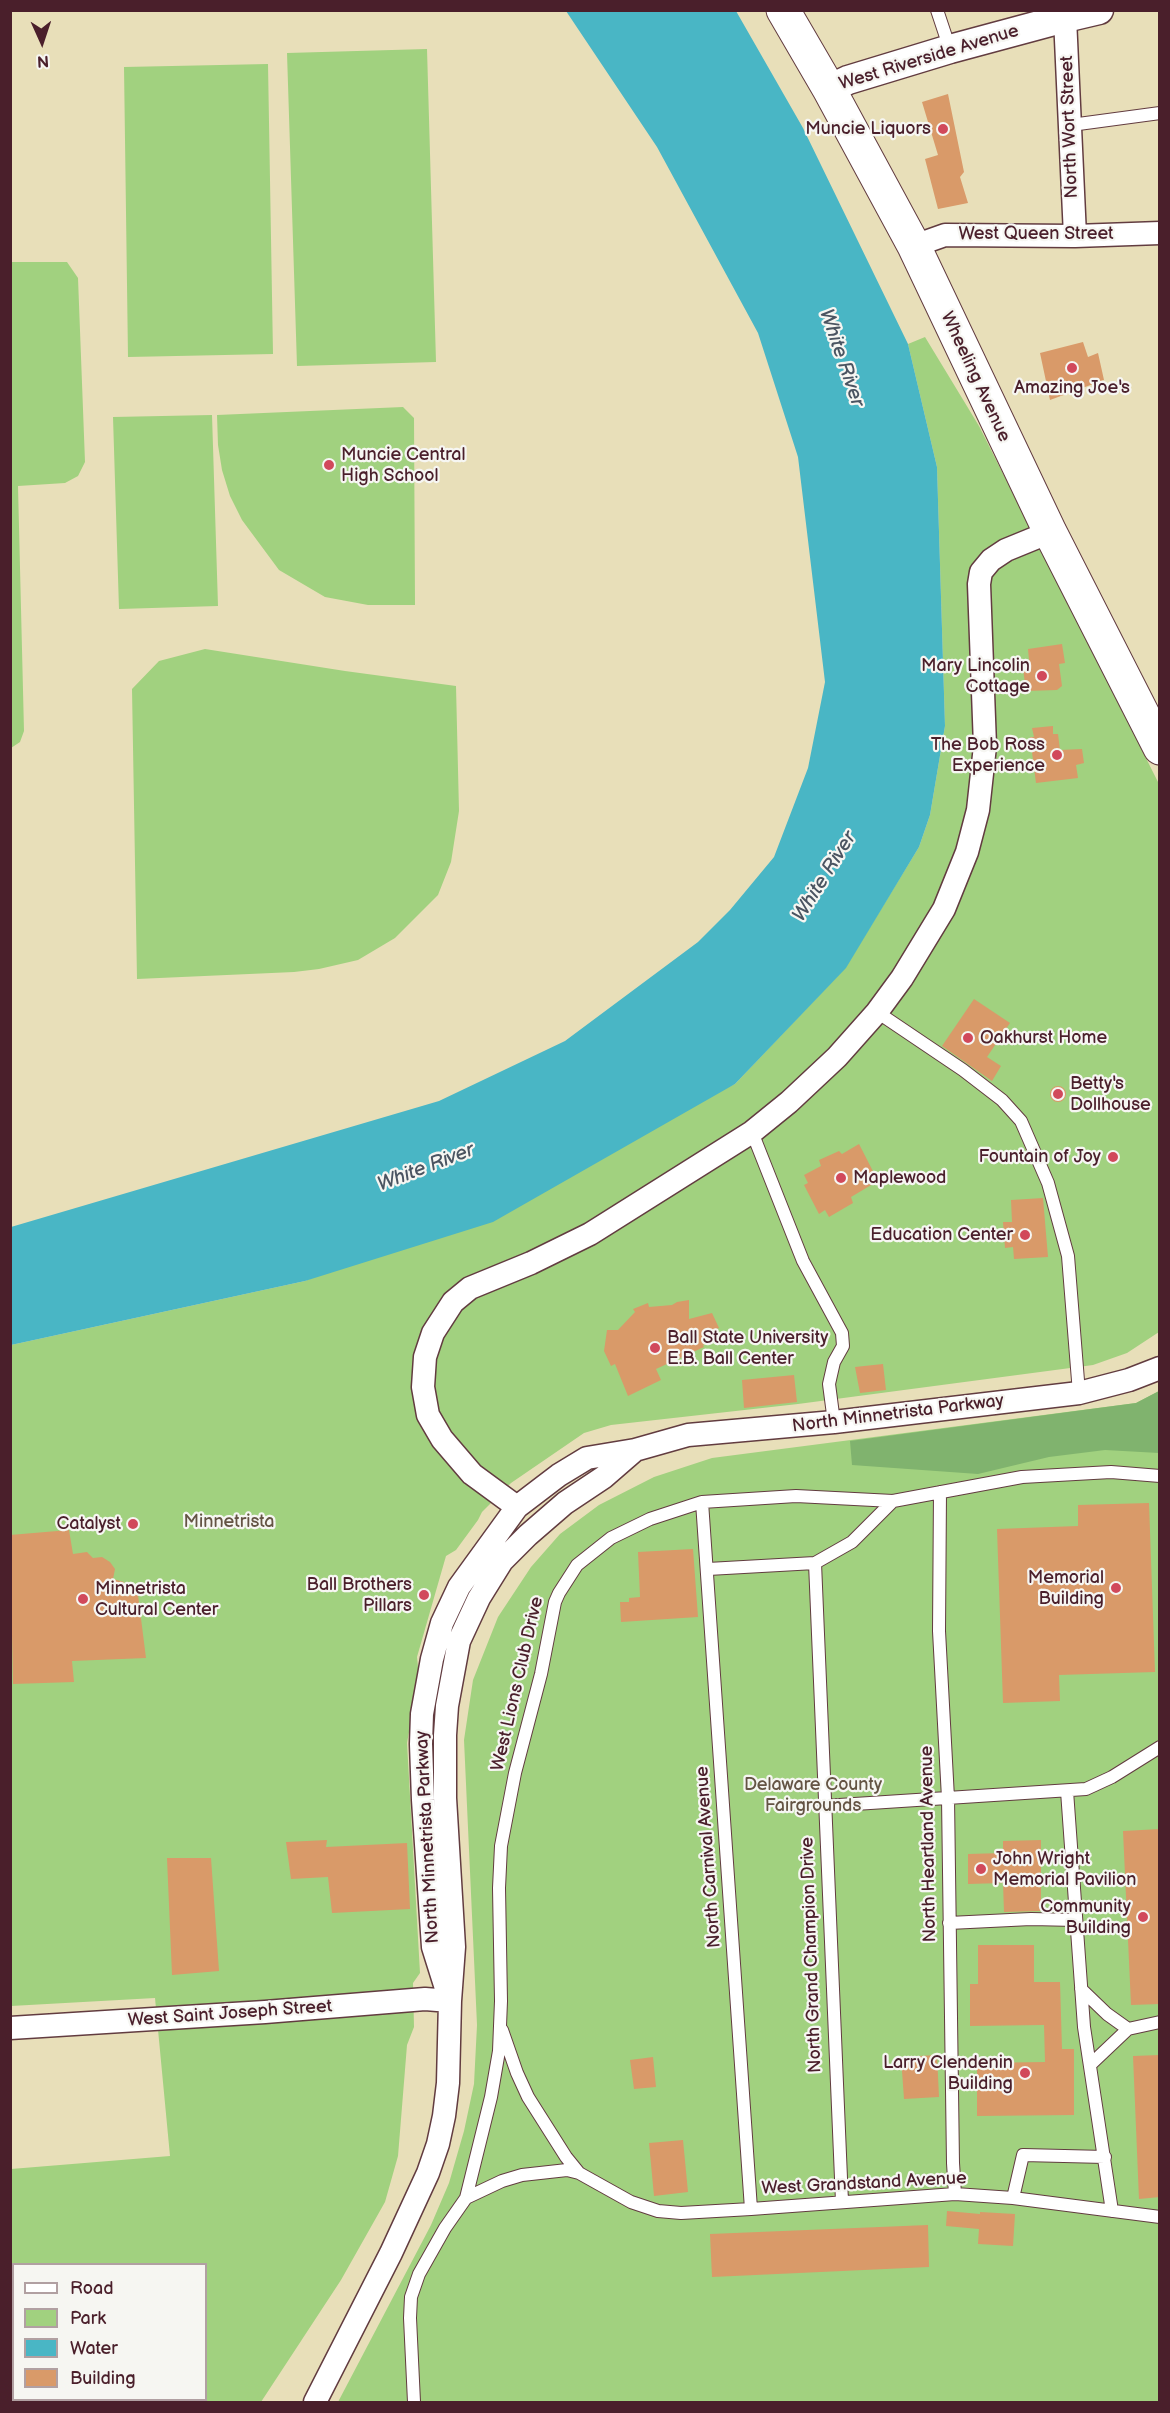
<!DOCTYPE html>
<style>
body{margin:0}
#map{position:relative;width:1170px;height:2413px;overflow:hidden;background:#e8dfb9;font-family:"Balsamiq Sans",sans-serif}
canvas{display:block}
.frame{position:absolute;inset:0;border:12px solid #4a1f2b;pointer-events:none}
.legend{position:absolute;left:12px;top:2263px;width:195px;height:138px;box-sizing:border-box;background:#f6f6f2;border:2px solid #b1a0a2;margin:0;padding:8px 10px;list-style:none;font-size:18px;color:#4a1f2b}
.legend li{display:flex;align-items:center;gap:12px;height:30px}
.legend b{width:30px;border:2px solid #b1a0a2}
.north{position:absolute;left:12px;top:12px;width:60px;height:60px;-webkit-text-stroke:4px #f6f6f2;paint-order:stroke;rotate:177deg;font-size:16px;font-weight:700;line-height:24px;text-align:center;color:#4a1f2b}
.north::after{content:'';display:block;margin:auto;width:21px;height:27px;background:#4a1f2b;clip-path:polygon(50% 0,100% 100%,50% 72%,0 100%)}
</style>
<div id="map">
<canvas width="1170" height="2413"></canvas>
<div class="frame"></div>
<ul class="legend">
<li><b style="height:8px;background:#fff"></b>Road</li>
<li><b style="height:16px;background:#a1d17f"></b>Park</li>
<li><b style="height:16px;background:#49b6c5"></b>Water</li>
<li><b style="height:16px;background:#d99a69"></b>Building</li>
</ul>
<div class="north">N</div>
</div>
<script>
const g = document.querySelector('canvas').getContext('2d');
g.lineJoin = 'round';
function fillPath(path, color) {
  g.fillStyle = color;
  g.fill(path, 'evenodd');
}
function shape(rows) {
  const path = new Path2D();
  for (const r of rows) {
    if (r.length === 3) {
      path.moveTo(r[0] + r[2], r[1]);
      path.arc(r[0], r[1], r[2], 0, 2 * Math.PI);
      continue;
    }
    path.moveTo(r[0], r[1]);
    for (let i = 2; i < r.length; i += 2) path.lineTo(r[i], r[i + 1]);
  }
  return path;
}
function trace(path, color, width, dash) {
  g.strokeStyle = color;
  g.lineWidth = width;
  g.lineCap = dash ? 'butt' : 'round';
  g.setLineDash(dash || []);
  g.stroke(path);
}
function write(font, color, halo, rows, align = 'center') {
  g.font = font + ' "Balsamiq Sans",sans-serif';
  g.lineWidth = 4.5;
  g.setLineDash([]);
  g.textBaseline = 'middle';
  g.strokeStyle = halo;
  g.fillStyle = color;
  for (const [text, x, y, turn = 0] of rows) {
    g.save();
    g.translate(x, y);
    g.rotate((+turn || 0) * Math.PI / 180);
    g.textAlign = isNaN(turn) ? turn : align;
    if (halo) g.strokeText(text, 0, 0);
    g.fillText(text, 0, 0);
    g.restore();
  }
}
const green = shape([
 [427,49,436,362,297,366,287,53],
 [268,64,273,354,128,357,124,67],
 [11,262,67,262,78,278,85,462,78,476,65,483,18,486,24,731,20,742,11,748],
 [925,337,979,426,1159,784,1159,1332,1127,1353,1093,1365,798,1404,611,1425,584,1433,511,1483,482,1512,478,1520,456,1550,446,1556,417,1657,419,1677,407,1743,420,1973,413,1983,414,2027,407,2045,398,2156,385,2202,341,2280,261,2402,11,2402,11,2169,170,2156,155,1998,11,2006,11,1345,305,1281,735,1084,845,968,919,847,930,815,945,726,937,467,908,344],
 [14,2264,206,2264,206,2400,14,2400],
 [403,407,414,418,415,605,368,605,325,597,279,570,242,520,230,496,222,470,218,445,217,415],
 [212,415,218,606,119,609,113,417],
 [205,649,345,671,456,686,459,811,451,862,438,895,395,938,358,960,319,969,294,972,137,979,132,689,159,661],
 [1159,1391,1159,2402,338,2402,431,2225,449,2183,464,2131,474,2084,477,2025,464,1740,473,1680,498,1617,531,1567,560,1534,599,1505,654,1477,712,1458,1136,1403]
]);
const forest = shape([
 [1159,1391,1159,1453,1105,1450,1049,1457,978,1474,852,1465,850,1441,1136,1403]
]);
const water = shape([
 [566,11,736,11,803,128,908,344,937,467,945,726,930,815,919,847,846,968,735,1084,493,1222,305,1281,11,1345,11,1227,439,1101,565,1041,698,942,730,910,774,857,808,768,825,682,798,457,758,333,657,147]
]);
const building = shape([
 [948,94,964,172,960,177,968,203,938,209,925,159,938,155,922,102],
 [1083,342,1088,357,1098,353,1104,380,1050,400,1040,353],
 [1062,644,1065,663,1059,664,1062,686,1057,690,1026,691,1022,661,1029,660,1028,649],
 [1053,726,1053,734,1058,734,1060,750,1082,749,1084,763,1076,765,1078,778,1036,783,1030,737,1034,737,1032,728],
 [974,999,1010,1023,987,1057,1001,1066,992,1081,942,1046],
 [1058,1094,8],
 [859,1144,878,1181,851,1197,853,1203,829,1217,825,1210,819,1214,804,1185,808,1183,804,1175,821,1166,819,1160,839,1151,842,1154],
 [1043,1198,1048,1257,1014,1259,1013,1247,1005,1248,1003,1222,1012,1222,1011,1200],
 [689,1300,689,1319,712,1313,719,1328,705,1333,708,1343,703,1345,704,1347,656,1369,661,1380,628,1396,615,1364,611,1366,604,1351,607,1330,618,1330,635,1312,633,1309,648,1303,649,1307,672,1305,677,1302],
 [883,1364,886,1390,860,1393,855,1367],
 [794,1375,797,1402,744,1408,742,1380],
 [1149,1503,1155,1672,1059,1675,1060,1701,1003,1703,997,1529,1078,1526,1078,1505],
 [69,1530,73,1554,87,1552,93,1558,102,1557,110,1562,115,1569,113,1579,124,1582,120,1594,138,1595,146,1658,72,1661,74,1682,13,1684,10,1535],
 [693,1549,698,1617,621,1622,620,1602,629,1602,629,1598,640,1597,638,1552],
 [1160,1829,1160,2004,1131,2005,1123,1831],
 [327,1840,326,1847,407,1843,410,1909,332,1913,328,1877,291,1879,286,1842],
 [1041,1840,1041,1911,1004,1912,1003,1883,968,1884,968,1854,1003,1853,1003,1841],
 [167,1858,211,1858,219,1971,172,1975],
 [978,1945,1034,1945,1034,1982,1060,1982,1062,2049,1074,2049,1074,2115,977,2116,977,2063,1045,2062,1044,2025,970,2026,970,1984,978,1984],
 [937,2055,939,2097,904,2099,901,2057],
 [1160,2055,1160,2197,1139,2199,1133,2056],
 [653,2057,656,2087,634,2089,630,2060],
 [683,2140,688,2192,654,2196,649,2143],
 [947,2211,980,2214,980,2212,1015,2214,1013,2246,978,2244,979,2229,946,2226],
 [928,2225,929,2267,712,2277,710,2234]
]);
const service = shape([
 [937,10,950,49],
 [1071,125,1160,113],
 [877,1012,963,1070,1002,1100,1021,1121,1048,1183,1068,1256,1079,1393],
 [752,1132,803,1261,842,1333,843,1346,834,1362,829,1384,834,1422],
 [940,1492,939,1631,948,1798,953,2163,955,2194],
 [702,1502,751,2209],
 [815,1563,842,2202],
 [708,1569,815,1563,852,1542,893,1501],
 [1067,1791,1084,2027,1112,2211],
 [824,1806,1086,1789,1112,1777,1160,1747],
 [949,1923,1031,1919,1076,1920],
 [1081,1989,1107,2014,1128,2029],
 [502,2030,517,2073,528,2097,566,2157,579,2173],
 [1090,2065,1128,2029,1160,2022],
 [466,2198,491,2097,499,2051,501,2001,499,1888,501,1846,515,1773,541,1674,555,1602,559,1593,577,1565,611,1538,650,1519,702,1502,796,1496,893,1501,1022,1477,1111,1472,1160,1476],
 [1013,2198,1023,2155,1105,2157],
 [414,2402,410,2318,411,2297,419,2274,445,2228,466,2198,502,2181,522,2175,567,2170,579,2173,631,2202,658,2211,681,2213,751,2209,955,2194,1013,2198,1160,2217]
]);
const minor = shape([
 [1065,18,1075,236],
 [914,246,945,235,1075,236,1160,233],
 [517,1507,472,1474,442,1439,428,1415,423,1387,425,1357,433,1333,453,1302,470,1288,531,1263,590,1234,752,1132,789,1102,837,1057,877,1012,902,978,944,909,967,852,978,810,985,746,979,584,981,572,991,560,1006,550,1050,532],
 [450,2001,433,1947,423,1800,421,1744,422,1714,432,1659,442,1623,459,1587,517,1507,559,1475,587,1458,635,1450,688,1435,834,1422,1079,1393,1129,1380,1160,1368],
 [10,2028,265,2012,425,1999,450,2001],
 [315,2402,391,2253,428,2173,438,2144,444,2116,448,2083,450,2001,454,1947,445,1798,445,1735,447,1706,459,1641,479,1598,502,1561,528,1535,565,1503,604,1477,634,1451]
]);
const tertiary = shape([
 [829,89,848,80,950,49,1065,18,1099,10]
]);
const secondary = shape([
 [783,10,829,89,914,246,1050,532,1160,748]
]);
const markers = [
 [943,129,6,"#d1495b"],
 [1072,368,6,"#d1495b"],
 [329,465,6,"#d1495b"],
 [1042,676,6,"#d1495b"],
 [1057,755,6,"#d1495b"],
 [968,1038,6,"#d1495b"],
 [1058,1094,6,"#d1495b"],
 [1113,1157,6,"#d1495b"],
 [841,1178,6,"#d1495b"],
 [1025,1235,6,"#d1495b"],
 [655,1348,6,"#d1495b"],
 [133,1524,6,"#d1495b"],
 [1116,1588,6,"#d1495b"],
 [424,1595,6,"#d1495b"],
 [83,1599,6,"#d1495b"],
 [981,1869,6,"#d1495b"],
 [1143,1917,6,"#d1495b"],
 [1025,2073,6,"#d1495b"]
];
const streetNames = [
 ["West Riverside Avenue",929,58,-17],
 ["North Wort Street",1070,127,-92],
 ["West Queen Street",1036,234],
 ["Wheeling Avenue",975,377,65],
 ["North Minnetrista Parkway",898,1414,-7],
 ["West Lions Club Drive",518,1684,-77],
 ["North Minnetrista Parkway",428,1837,-93],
 ["North Heartland Avenue",929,1844,-91],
 ["North Carnival Avenue",709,1857,-94],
 ["North Grand Champion Drive",812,1955,-92],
 ["West Saint Joseph Street",230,2014,-4],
 ["West Grandstand Avenue",864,2184,-3]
];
const poiNames = [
 ["Muncie Liquors",931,129],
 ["Amazing Joe's",1072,388,"center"],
 ["Muncie Central",341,455,"left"],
 ["High School",341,476,"left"],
 ["Mary Lincolin",1030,666],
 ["Cottage",1030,687],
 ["The Bob Ross",1045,745],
 ["Experience",1045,766],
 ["Oakhurst Home",980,1038,"left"],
 ["Betty's",1070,1084,"left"],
 ["Dollhouse",1070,1105,"left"],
 ["Fountain of Joy",1101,1157],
 ["Maplewood",853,1178,"left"],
 ["Education Center",1013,1235],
 ["Ball State University",667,1338,"left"],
 ["E.B. Ball Center",667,1359,"left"],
 ["Catalyst",121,1524],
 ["Memorial",1104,1578],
 ["Building",1104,1599],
 ["Ball Brothers",412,1585],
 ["Pillars",412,1606],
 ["Minnetrista",95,1589,"left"],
 ["Cultural Center",95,1610,"left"],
 ["John Wright",993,1859,"left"],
 ["Memorial Pavilion",993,1880,"left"],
 ["Community",1131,1907],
 ["Building",1131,1928],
 ["Larry Clendenin",1013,2063],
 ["Building",1013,2084]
];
const parkNames = [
 ["Minnetrista",229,1522],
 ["Delaware County",813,1785],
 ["Fairgrounds",813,1806]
];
const waterNames = [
 ["White River",841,358,71],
 ["White River",825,877,-58],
 ["White River",426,1168,-21]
];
fillPath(green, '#a1d17f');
fillPath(forest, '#80b36e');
fillPath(water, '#49b6c5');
fillPath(building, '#d99a69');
trace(service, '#623c40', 14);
trace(minor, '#623c40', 25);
trace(tertiary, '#623c40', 31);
trace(secondary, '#623c40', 35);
trace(service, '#fff', 12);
trace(minor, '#fff', 22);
trace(tertiary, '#fff', 28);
trace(secondary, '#fff', 33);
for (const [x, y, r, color] of markers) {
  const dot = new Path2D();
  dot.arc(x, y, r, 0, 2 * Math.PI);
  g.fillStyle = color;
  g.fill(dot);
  trace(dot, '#f6f6f2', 2);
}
write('18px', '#4a1f2b', '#f6f6f2', streetNames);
write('18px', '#4a1f2b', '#f6f6f2', poiNames, 'right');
write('18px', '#645444', '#f6f6f2', parkNames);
write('italic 20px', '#4a5461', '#f6f6f2', waterNames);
</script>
